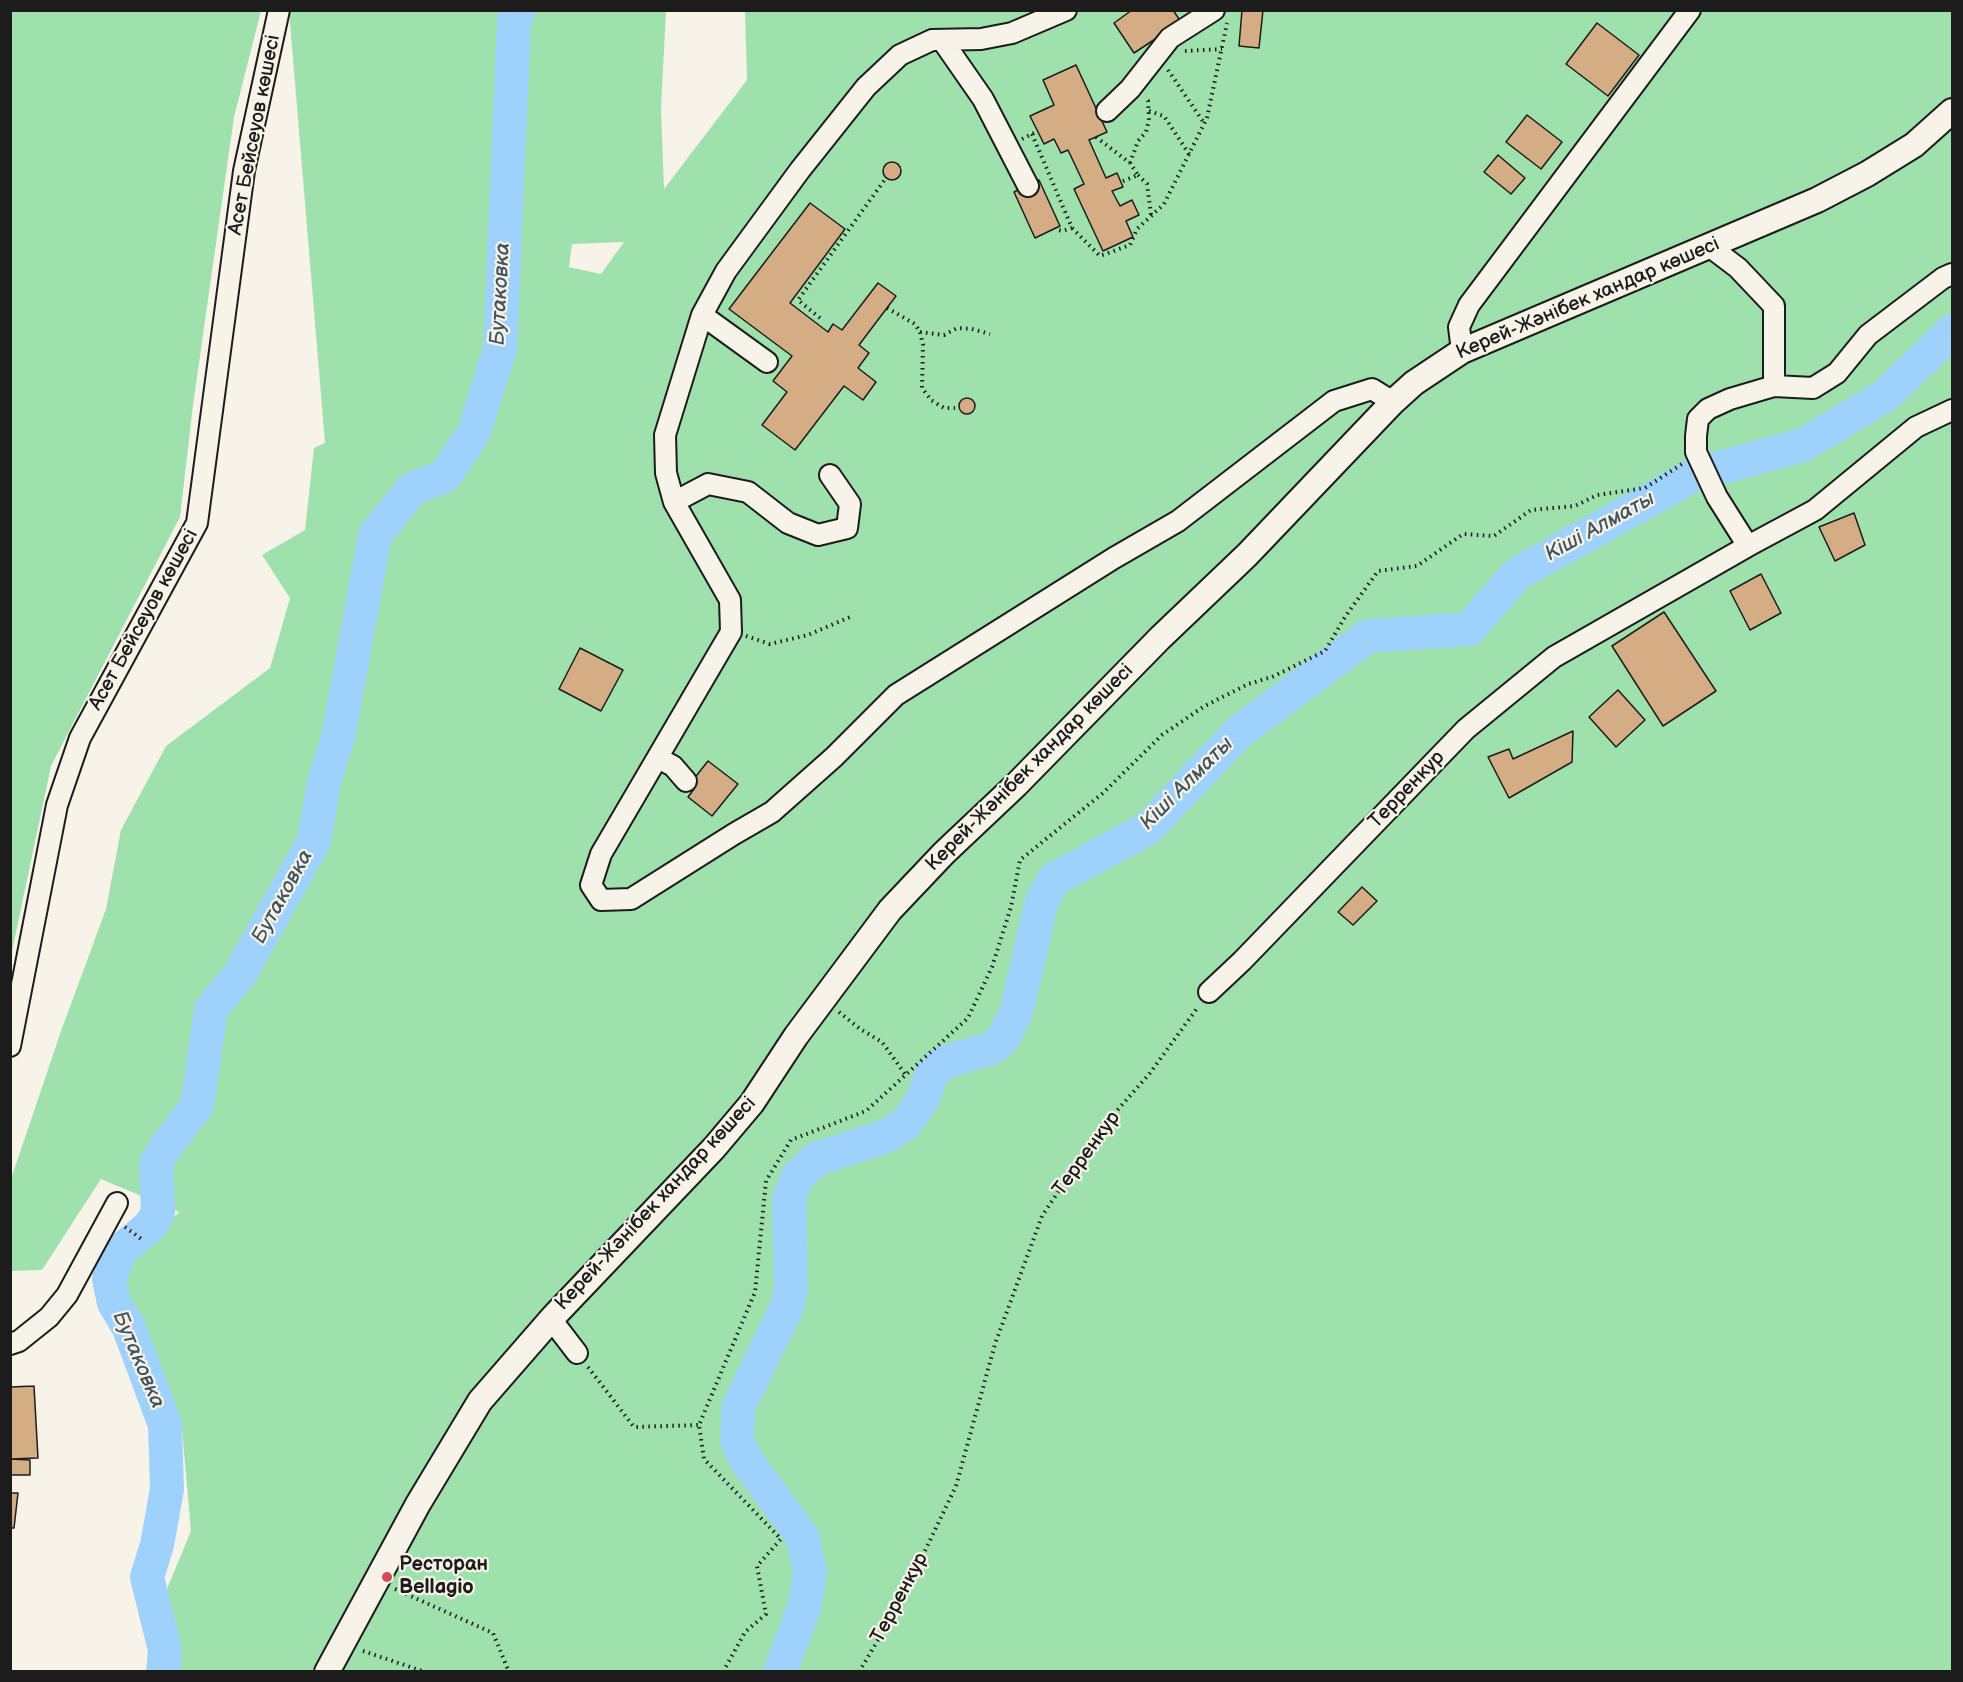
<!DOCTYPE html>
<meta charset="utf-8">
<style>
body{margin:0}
#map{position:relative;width:1963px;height:1682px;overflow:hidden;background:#f7f3e8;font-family:"Balsamiq Sans",sans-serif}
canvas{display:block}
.frame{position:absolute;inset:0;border:12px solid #1c1c1c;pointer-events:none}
</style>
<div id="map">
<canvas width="1963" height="1682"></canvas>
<div class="frame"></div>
</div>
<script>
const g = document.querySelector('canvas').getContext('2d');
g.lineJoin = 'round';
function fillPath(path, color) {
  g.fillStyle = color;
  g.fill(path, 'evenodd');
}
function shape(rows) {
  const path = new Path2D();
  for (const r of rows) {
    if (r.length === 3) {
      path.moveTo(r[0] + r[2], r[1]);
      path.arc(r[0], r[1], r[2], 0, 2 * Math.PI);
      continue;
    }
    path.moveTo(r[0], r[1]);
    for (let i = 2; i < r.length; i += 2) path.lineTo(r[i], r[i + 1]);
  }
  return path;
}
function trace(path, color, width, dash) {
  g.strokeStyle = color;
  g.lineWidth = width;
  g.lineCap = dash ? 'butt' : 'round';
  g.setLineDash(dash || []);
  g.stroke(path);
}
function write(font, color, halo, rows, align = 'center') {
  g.font = font + ' "Balsamiq Sans",sans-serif';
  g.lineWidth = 4.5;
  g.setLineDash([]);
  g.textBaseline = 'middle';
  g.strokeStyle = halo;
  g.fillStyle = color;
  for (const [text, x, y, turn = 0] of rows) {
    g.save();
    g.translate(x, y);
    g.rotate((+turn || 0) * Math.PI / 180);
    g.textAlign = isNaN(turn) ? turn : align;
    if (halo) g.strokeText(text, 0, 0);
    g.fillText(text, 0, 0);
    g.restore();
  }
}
const green = shape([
 [11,10,261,11,234,117,193,405,180,517,51,766,11,956],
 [289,11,666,11,661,108,664,189,747,80,745,11,1952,11,1952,1671,178,1671,167,1589,191,1531,182,1429,138,1337,118,1275,179,1212,101,1179,42,1270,11,1271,10,1182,60,1034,106,909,121,830,166,746,270,668,290,598,262,555,305,530,314,448,325,443],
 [624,242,601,274,569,267,572,244]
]);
const river = shape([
 [163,1672,165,1650,147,1577,157,1545,167,1489,165,1425,129,1328,114,1303,109,1279,120,1251,150,1226,158,1213,156,1163,167,1145,197,1106,211,1009,240,974,314,841,324,782,338,737,375,535,412,489,445,476,474,432,500,349,514,20,519,10],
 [780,1672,805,1605,810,1570,802,1536,746,1460,737,1440,738,1408,787,1307,791,1288,789,1200,797,1177,816,1159,887,1136,905,1124,922,1101,931,1075,942,1063,992,1048,1003,1039,1016,1013,1042,901,1054,879,1147,829,1239,732,1368,636,1469,629,1517,574,1694,475,1803,445,1885,396,1952,331]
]);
const building = shape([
 [1132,10,1173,10,1181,22,1134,53,1114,23,1132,10],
 [1242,10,1263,10,1259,48,1239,46,1242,10],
 [1597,23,1639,55,1608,96,1566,64,1597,23],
 [1076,65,1107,132,1089,140,1106,178,1117,173,1123,187,1112,191,1120,206,1132,200,1139,215,1126,221,1133,237,1103,251,1074,189,1084,184,1068,150,1061,153,1054,139,1044,144,1030,116,1054,105,1043,80,1076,65],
 [1527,115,1562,142,1541,169,1506,142,1527,115],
 [1498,155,1525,178,1511,194,1484,172,1498,155],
 [892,171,9],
 [1039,180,1060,226,1035,238,1014,192,1039,180],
 [810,203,845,229,790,303,828,332,833,324,842,330,878,283,896,296,859,345,869,353,858,368,876,382,863,400,844,386,795,450,762,425,787,392,773,381,792,356,729,309,810,203],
 [967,406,8],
 [1854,513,1865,545,1835,561,1819,527,1854,513],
 [1761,574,1781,613,1750,630,1730,591,1761,574],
 [1664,612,1716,691,1663,726,1612,646,1664,612],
 [580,648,623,670,601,711,559,689,580,648],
 [1618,690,1645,720,1616,747,1589,717,1618,690],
 [1573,731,1572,762,1509,798,1488,757,1509,749,1513,759,1573,731],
 [708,761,738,784,712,816,688,797,694,789,689,785,708,761],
 [1362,887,1377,901,1353,925,1338,912,1362,887],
 [34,1386,38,1458,10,1459,10,1387,34,1386],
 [10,1459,30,1460,30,1475,10,1475,10,1459],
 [10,1493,18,1493,14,1528,10,1528,10,1493]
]);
const path = shape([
 [1185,51,1222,49],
 [1168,70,1204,123],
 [1149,111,1164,116,1189,154],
 [1032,134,1072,228,1062,231,1055,229],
 [1096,137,1130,163,1138,175,1121,182],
 [1022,139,1038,131],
 [1130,163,1138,141,1146,132,1149,120,1148,101,1144,98],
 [1138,175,1147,184,1151,215],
 [1072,228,1100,256,1130,245,1137,229,1164,204,1207,118,1227,23],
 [887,308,915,324,920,332,923,345,922,388,931,400,944,408,955,408],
 [820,318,798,300,886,178],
 [920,332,944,335,957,328,972,329,990,334],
 [746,636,770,644,808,635,850,617],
 [839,1012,860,1029,882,1042,905,1074],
 [125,1227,144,1241],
 [588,1367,634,1427,699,1425],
 [395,1589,493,1633,509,1672],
 [363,1651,425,1672],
 [723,1672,745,1632,766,1614,757,1566,781,1539,704,1459,699,1425,755,1292,766,1181,791,1140,866,1111,968,1018,992,967,1011,907,1020,860,1103,793,1162,735,1203,707,1248,684,1272,677,1325,651,1345,617,1378,571,1417,566,1463,534,1494,536,1531,510,1575,506,1597,495,1645,488,1682,464],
 [859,1672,900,1603,956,1486,995,1344,1042,1216,1099,1131,1150,1073,1198,1007]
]);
const minor = shape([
 [1066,10,1012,33,981,39,932,40,900,55,866,87,800,170,726,271,702,315,665,435,666,473,674,502,730,600,731,632,601,854,591,885,601,900,631,899,734,834,772,812,834,757,896,695,1114,558,1178,521,1334,401,1372,389,1393,402],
 [942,40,983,99,1028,186],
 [1107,111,1130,89,1170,38,1214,10],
 [1709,246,1738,268,1774,306,1774,386],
 [702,315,767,362],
 [1462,351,1459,327,1469,305,1690,10],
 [674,502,708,484,748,492,788,523,818,535,847,528,850,504,830,475],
 [1748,546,1717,497,1696,452,1696,436,1698,419,1708,409,1730,399,1774,386,1813,388,1837,373,1868,335,1943,278,1952,274],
 [658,758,673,766,686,781],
 [1209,992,1242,961,1466,729,1554,657,1748,546,1815,510,1916,427,1952,410],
 [10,1046,57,805,80,738,197,523,244,171,279,10],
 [551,1319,577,1353],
 [10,1344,19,1341,49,1317,67,1295,117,1203]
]);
const major = shape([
 [327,1672,418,1504,480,1401,554,1316,714,1148,752,1103,796,1036,890,910,944,853,1016,785,1160,638,1247,555,1393,402,1414,383,1462,351,1817,200,1867,174,1914,145,1952,111]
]);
const markers = [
 [387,1577,6,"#d1495b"]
];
const streetNames = [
 ["Асет Бейсеуов көшесі",255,135,-79],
 ["Керей-Жәнібек хандар көшесі",1588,299,-23],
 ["Асет Бейсеуов көшесі",144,620,-61],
 ["Керей-Жәнібек хандар көшесі",1030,768,-45],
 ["Терренкур",1407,790,-46],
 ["Терренкур",1087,1154,-54],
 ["Керей-Жәнібек хандар көшесі",656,1204,-47],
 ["Терренкур",900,1598,-62]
];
const poiNames = [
 ["Ресторан",399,1565],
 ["Bellagio",399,1588]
];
const waterNames = [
 ["Бутаковка",501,294,-87],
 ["Кіші Алматы",1600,527,-29],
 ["Кіші Алматы",1187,784,-45],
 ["Бутаковка",283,897,-61],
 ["Бутаковка",138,1360,67]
];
fillPath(green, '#9fe1ac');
trace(river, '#9ed2fc', 34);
fillPath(building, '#d4ad85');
trace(building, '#1c1c1c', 1.5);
trace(minor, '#1c1c1c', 24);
trace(major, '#1c1c1c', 28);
trace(path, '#1c1c1c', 4, [1.5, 4.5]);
trace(minor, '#f7f3e8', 20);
trace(major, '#f7f3e8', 24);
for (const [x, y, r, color] of markers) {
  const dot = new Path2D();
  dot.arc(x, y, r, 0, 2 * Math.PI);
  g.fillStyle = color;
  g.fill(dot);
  trace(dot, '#f7f3e8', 2);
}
write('20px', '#1c1c1c', '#f7f3e8', streetNames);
write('bold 20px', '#1c1c1c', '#f7f3e8', poiNames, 'left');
write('italic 21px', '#43535f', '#f7f3e8', waterNames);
</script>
